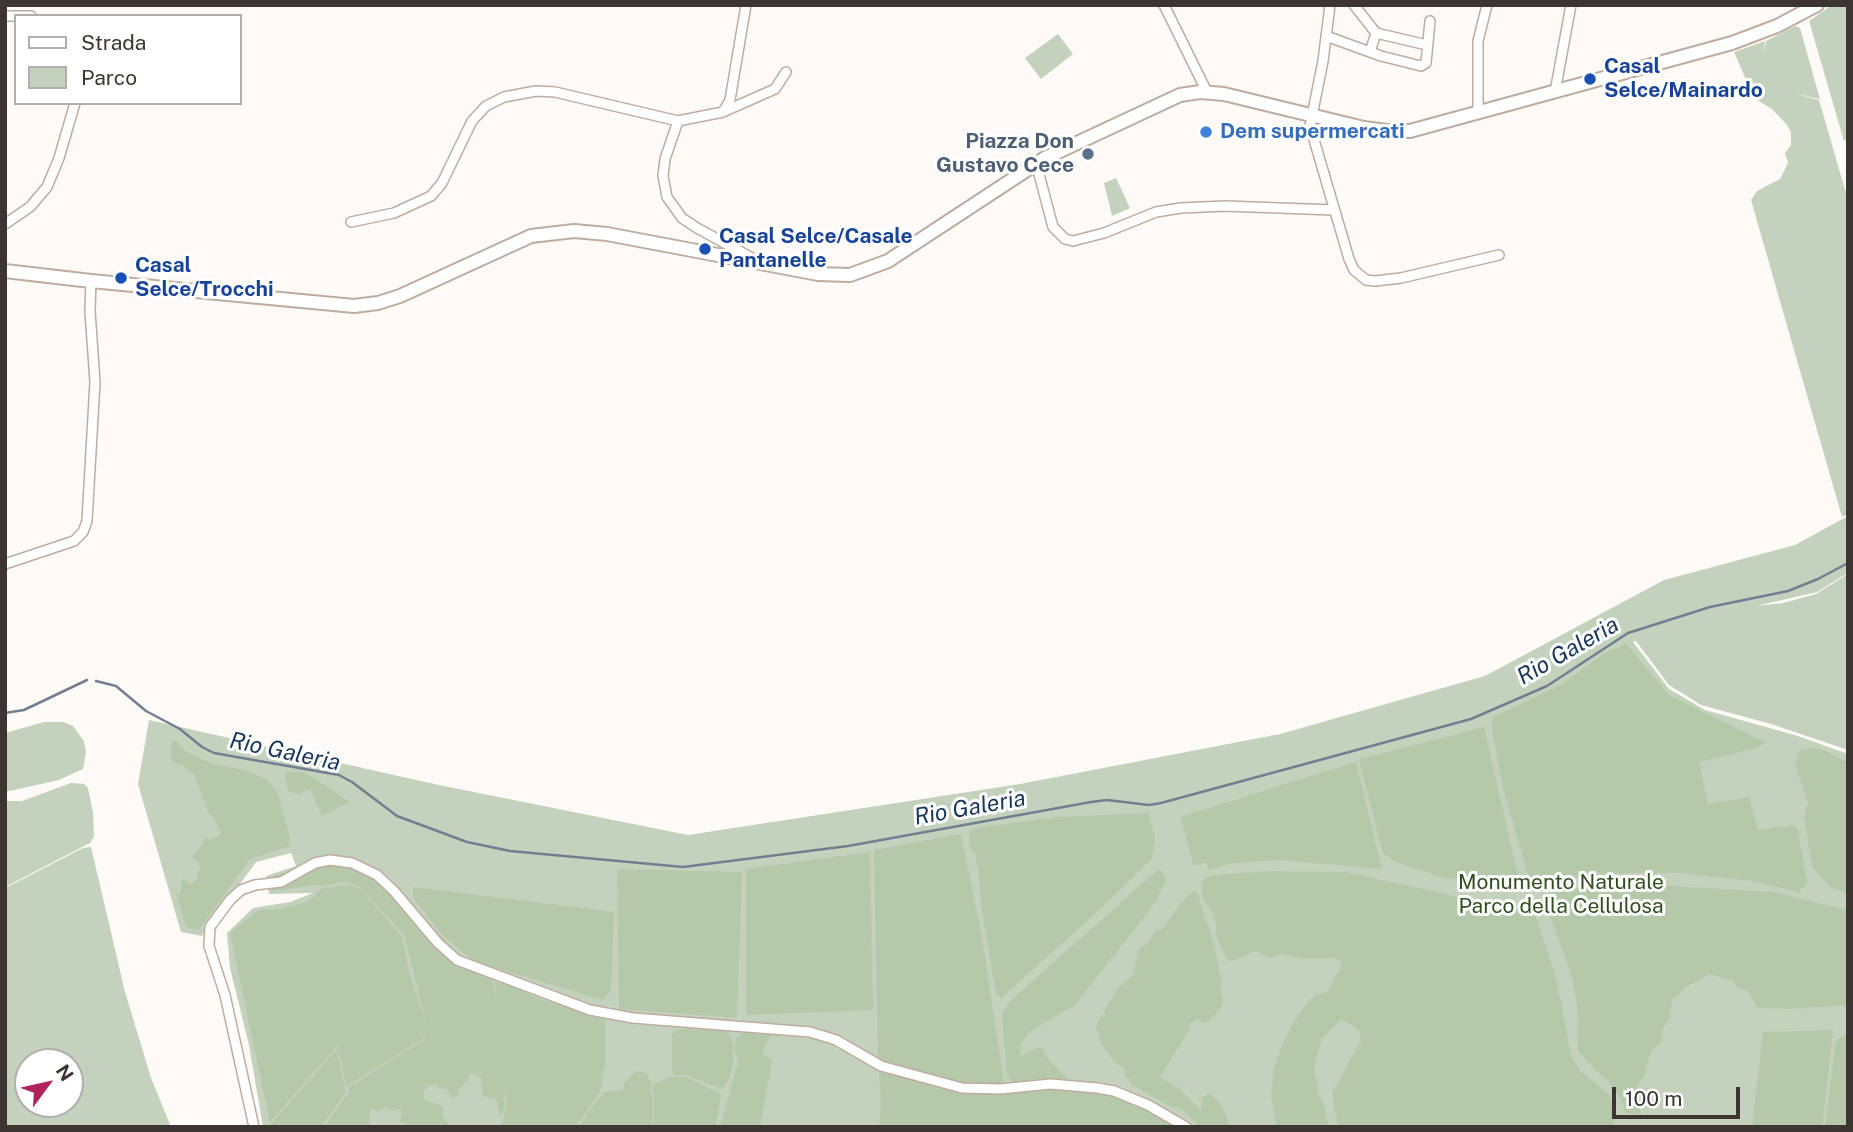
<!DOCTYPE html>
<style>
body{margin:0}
#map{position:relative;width:1853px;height:1132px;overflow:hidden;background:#fefaf8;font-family:"Public Sans",sans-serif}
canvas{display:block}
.frame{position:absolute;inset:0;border:7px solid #3c3531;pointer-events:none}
.legend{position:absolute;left:14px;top:14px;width:228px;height:91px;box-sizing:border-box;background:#fff;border:2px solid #b1aead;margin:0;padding:9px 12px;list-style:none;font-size:21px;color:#3c3531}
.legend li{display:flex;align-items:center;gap:14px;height:35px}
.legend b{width:35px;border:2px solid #b1aead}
.north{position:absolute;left:14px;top:1048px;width:70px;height:70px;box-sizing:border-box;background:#fff;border:2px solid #b1aead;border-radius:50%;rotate:57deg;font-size:19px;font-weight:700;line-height:28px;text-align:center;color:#3c3531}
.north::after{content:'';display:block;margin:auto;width:24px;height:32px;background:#b0225d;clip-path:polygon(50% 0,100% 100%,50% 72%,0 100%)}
.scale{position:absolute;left:1612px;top:1087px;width:128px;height:32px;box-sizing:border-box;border:4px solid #3c3531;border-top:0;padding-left:9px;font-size:21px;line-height:24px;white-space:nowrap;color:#3c3531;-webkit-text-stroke:5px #fff;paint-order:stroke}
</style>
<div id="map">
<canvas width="1853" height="1132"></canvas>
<div class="frame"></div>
<ul class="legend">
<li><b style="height:9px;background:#fff"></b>Strada</li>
<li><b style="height:19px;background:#c4d1bc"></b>Parco</li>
</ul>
<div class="north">N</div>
<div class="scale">100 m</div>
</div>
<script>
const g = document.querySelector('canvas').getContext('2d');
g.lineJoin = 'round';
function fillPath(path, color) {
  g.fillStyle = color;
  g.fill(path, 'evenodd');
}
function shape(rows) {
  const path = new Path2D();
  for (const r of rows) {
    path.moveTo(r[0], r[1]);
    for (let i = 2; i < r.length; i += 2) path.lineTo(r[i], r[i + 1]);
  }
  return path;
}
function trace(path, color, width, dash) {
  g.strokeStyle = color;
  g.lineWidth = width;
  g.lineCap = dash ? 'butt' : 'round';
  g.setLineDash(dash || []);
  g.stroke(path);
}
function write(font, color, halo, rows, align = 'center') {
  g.font = font + ' "Public Sans",sans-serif';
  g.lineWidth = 6;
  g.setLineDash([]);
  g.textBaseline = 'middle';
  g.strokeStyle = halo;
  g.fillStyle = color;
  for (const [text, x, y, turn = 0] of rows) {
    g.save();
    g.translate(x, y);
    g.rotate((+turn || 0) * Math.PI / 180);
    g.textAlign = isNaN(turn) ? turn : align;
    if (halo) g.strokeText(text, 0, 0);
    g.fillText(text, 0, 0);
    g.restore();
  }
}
const green = shape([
 [1832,5,1848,5,1848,138,1844,141,1809,21],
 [1795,26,1800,28,1820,99,1793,93,1819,100,1848,200,1848,514,1842,517,1751,200,1757,191,1780,179,1788,163,1785,153,1791,145,1791,132,1787,125,1772,109,1754,98,1734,52,1765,41,1764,55,1766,41],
 [1058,34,1073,54,1041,79,1025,58],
 [1116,178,1130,208,1112,216,1104,183],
 [1848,516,1848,573,1817,592,1756,606,1783,603,1816,594,1848,574,1848,750,1771,724,1701,705,1669,685,1636,641,1633,642,1669,689,1705,710,1798,736,1848,754,1848,1127,263,1127,249,1045,230,968,227,933,253,908,290,902,313,893,269,894,266,876,296,866,291,853,256,862,202,936,181,932,138,784,149,720,434,784,688,835,1020,784,1280,734,1485,676,1664,580,1795,545],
 [44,722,64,722,73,726,78,733,84,741,86,752,83,769,59,780,5,792,5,733],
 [71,783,84,784,88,788,93,813,94,837,90,843,5,887,5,801,22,801],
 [91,847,125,992,151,1078,171,1127,5,1127,5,888,83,848],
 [28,1062,70,1062,70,1104,28,1104]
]);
const forest = shape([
 [1626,644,1669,695,1766,743,1759,747,1699,762,1708,804,1749,797,1758,830,1793,825,1798,830,1807,883,1799,892,1752,881,1679,873,1604,873,1531,885,1503,789,1492,728,1493,717,1561,685,1605,653],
 [1484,727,1521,889,1441,877,1395,862,1383,853,1359,759],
 [172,741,177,741,186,752,213,764,244,770,267,780,278,793,290,839,289,846,250,859,199,930,186,927,176,894,180,894,182,878,191,884,196,881,200,868,198,861,192,857,203,844,204,838,213,839,221,834,214,817,209,814,194,774,182,765,174,763,170,755],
 [1811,748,1824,750,1848,763,1848,893,1831,888,1812,866,1804,817,1808,803,1795,763,1799,751],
 [1356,762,1382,869,1279,860,1234,863,1209,870,1206,862,1194,866,1180,817],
 [285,772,301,772,313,777,349,802,322,816,310,789,299,794,288,792],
 [1148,813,1155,836,1152,859,1098,911,1001,998,996,993,982,910,978,869,975,853,969,846,969,833,976,828,1057,817],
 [961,834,983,943,1004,1084,960,1083,878,1059,874,850],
 [870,852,873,1010,746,1015,746,869],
 [328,861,347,863,385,884,430,938,492,977,496,997,495,982,511,986,540,999,605,1018,605,1065,600,1092,576,1127,501,1127,507,1103,504,1087,505,1105,503,1113,499,1115,498,1103,495,1098,483,1097,481,1078,475,1074,470,1073,467,1081,459,1089,458,1095,453,1098,450,1097,446,1088,441,1089,435,1084,428,1086,423,1093,424,1100,439,1104,443,1109,442,1117,452,1127,413,1127,399,1121,402,1114,400,1109,392,1111,385,1107,379,1112,373,1109,369,1113,370,1127,324,1127,349,1092,348,1088,423,1040,427,1029,422,1039,347,1086,337,1046,270,1122,230,933,258,910,283,909,309,901,323,888,349,885,361,889,402,937,409,973,427,1025,404,935,361,888,347,881,324,886,313,885,273,891,269,877],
 [1160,868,1166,880,1155,903,1074,1006,1031,1030,1020,1045,1021,1056,1038,1048,1043,1048,1046,1057,1066,1077,1063,1082,1027,1085,1012,1082,1007,1074,1002,1015,1008,1003],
 [617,869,742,872,737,1018,619,1009],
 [1270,871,1345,872,1455,896,1533,909,1557,981,1571,1056,1581,1072,1610,1095,1614,1114,1614,1127,1338,1127,1332,1093,1361,1041,1360,1032,1351,1024,1340,1020,1322,1039,1314,1066,1319,1095,1324,1105,1329,1127,1277,1127,1271,1096,1274,1068,1280,1050,1294,1021,1310,1000,1316,995,1328,992,1336,975,1341,969,1341,961,1333,958,1303,958,1281,954,1268,958,1256,951,1229,962,1217,939,1216,924,1212,912,1202,896,1202,884,1206,877,1226,874],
 [1636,884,1773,892,1848,910,1848,1005,1791,1009,1758,1008,1748,991,1737,987,1733,981,1709,974,1685,988,1672,1000,1670,1017,1662,1030,1663,1040,1651,1051,1645,1073,1636,1088,1641,1115,1625,1113,1621,1099,1608,1081,1593,1068,1578,1050,1577,1006,1572,978,1543,895,1579,887,1605,888],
 [413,887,614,912,611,989,604,1000,475,962,441,934,413,897],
 [1194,890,1198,895,1216,952,1222,985,1220,992,1223,999,1222,1006,1208,1022,1203,1023,1197,1019,1190,1023,1189,1030,1160,1077,1181,1090,1201,1110,1203,1097,1209,1093,1221,1104,1230,1127,1201,1127,1181,1109,1172,1107,1132,1085,1130,1079,1126,1078,1124,1067,1117,1065,1102,1045,1096,1026,1118,988,1132,976,1139,949,1149,942,1154,932,1163,929,1179,905],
 [686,1029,727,1031,733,1043,733,1063,730,1077,722,1089,685,1075,674,1075,672,1066,672,1035,676,1030],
 [748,1030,773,1031,762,1052,772,1061,760,1127,720,1127,738,1061,734,1050,736,1038],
 [1833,1030,1822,1127,1752,1127,1763,1032],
 [1848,1033,1848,1127,1825,1127,1836,1040],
 [337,1049,346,1092,321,1127,271,1127,271,1124],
 [879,1068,922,1082,971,1091,1052,1087,1101,1091,1149,1110,1178,1127,879,1127,881,1105],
 [636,1071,646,1073,652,1083,650,1090,653,1097,653,1127,579,1127,594,1104,605,1092,623,1090,624,1083],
 [671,1077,686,1077,721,1094,716,1127,654,1127,654,1096,652,1089,654,1084]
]);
const stream = shape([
 [96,681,116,686,146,711,180,729,202,747,214,753,339,775,352,782,397,816,467,842,510,851,683,867,848,846,1091,802,1107,800,1149,805,1161,803,1471,719,1547,686,1628,633,1710,607,1788,591,1818,579,1848,563],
 [5,713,24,710,87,680]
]);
const street = shape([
 [746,5,730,100,723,112,678,121,665,159,663,176,667,197,682,218,697,228,754,259],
 [1164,5,1207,92],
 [1330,5,1323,61,1310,126,1349,259,1354,270,1366,280,1375,281,1401,278,1499,255],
 [1354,5,1376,33,1370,52],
 [5,16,31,16],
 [1376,33,1427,45],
 [1326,36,1381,56,1421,66,1426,63,1430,21],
 [1555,92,1571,5],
 [723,112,775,89,786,72],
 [1478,113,1478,41,1487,5],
 [1036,163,1053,227,1065,239,1073,241,1104,233,1156,212,1181,208,1225,206,1334,210],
 [351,222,394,213,431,196,442,183,472,121,486,106,504,97,536,91,555,92,678,121],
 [5,224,30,207,47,187,59,158,75,103],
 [5,564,74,541,83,532,87,521,95,382,90,311,91,281],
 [254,1127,225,995,209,946,210,927,230,900,241,890,255,885,281,882,315,863,330,860,352,863,377,875,394,891,438,943,457,960,590,1010,633,1018,810,1032,836,1040,881,1066,962,1088,1000,1089,1051,1084,1097,1088,1114,1091,1148,1105,1186,1127]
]);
const secondary = shape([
 [5,271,91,281,354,306,378,303,400,296,531,236,574,231,607,234,818,274,850,275,888,261,1045,158,1180,95,1200,92,1224,94,1364,128,1387,131,1410,131,1732,43,1777,26,1817,5]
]);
const markers = [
 [1590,79,7,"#1a4fb4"],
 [1206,132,7,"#3f7fe0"],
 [1088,154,7,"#5c6f8a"],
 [705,249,7,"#1a4fb4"],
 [121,278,7,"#1a4fb4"]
];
const transitNames = [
 ["Casal",1604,67],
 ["Selce/Mainardo",1604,91],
 ["Casal Selce/Casale",719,237],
 ["Pantanelle",719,261],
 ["Casal",135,266],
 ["Selce/Trocchi",135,290]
];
const shopNames = [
 ["Dem supermercati",1220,132]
];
const serviceNames = [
 ["Piazza Don",1074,142],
 ["Gustavo Cece",1074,166]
];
const parkNames = [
 ["Monumento Naturale",1561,883],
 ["Parco della Cellulosa",1561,907]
];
const waterNames = [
 ["Rio Galeria",1568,651,-30],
 ["Rio Galeria",285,752,12],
 ["Rio Galeria",970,808,-10]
];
fillPath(green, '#c4d1bc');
fillPath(forest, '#b6c8aa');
trace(stream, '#737f91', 2.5);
trace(street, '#bdaca0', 12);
trace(secondary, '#bdaca0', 16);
trace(street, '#fff', 9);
trace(secondary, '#fff', 12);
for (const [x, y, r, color] of markers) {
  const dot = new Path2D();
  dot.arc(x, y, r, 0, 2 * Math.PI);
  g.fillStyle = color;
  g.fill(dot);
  trace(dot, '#fff', 2.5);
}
write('bold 21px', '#164399', '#fff', transitNames, 'left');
write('bold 21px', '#366cbe', '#fff', shopNames, 'left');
write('bold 21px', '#4e5e75', '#fff', serviceNames, 'right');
write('21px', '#344d20', '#fff', parkNames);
write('italic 23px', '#18355b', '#fff', waterNames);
</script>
